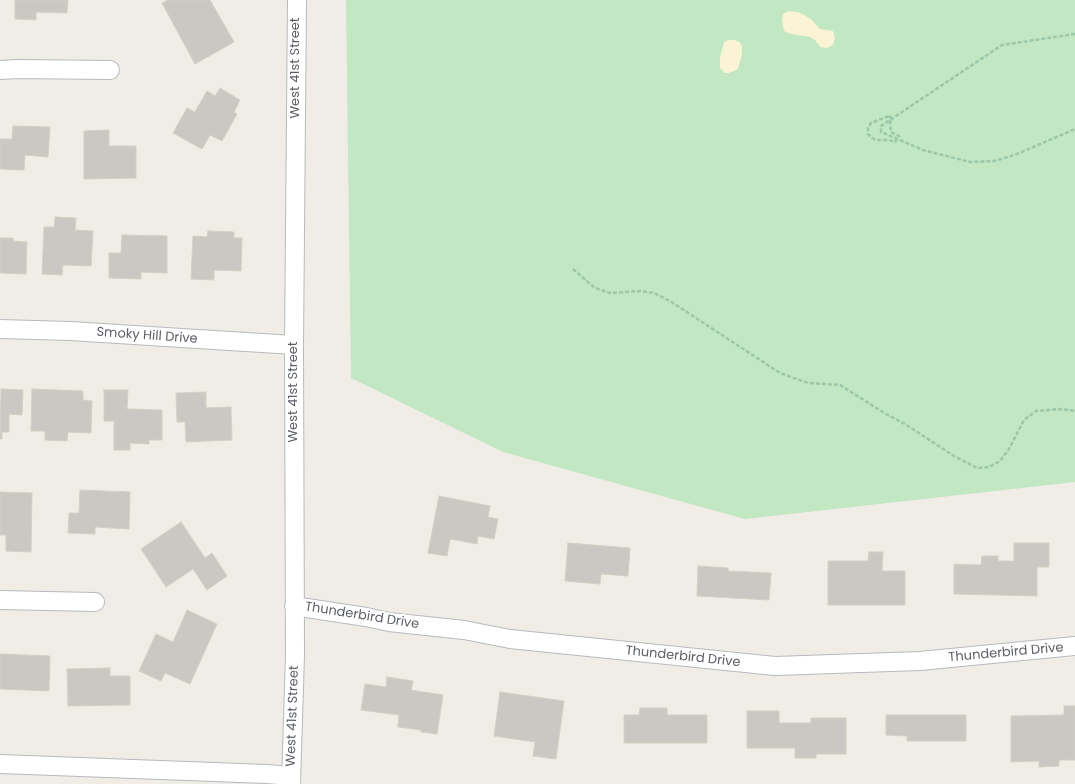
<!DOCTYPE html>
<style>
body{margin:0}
canvas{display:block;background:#efede5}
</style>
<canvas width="1075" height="784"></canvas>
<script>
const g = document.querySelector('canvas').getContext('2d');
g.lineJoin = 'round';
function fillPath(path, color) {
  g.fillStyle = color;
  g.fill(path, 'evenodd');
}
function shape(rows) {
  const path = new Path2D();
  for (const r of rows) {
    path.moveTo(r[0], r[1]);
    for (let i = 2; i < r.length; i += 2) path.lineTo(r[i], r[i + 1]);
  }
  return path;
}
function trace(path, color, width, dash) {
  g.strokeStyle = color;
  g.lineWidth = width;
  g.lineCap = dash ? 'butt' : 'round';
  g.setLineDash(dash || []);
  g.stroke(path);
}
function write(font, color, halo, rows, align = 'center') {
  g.font = font + ' Poppins,sans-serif';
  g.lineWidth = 4;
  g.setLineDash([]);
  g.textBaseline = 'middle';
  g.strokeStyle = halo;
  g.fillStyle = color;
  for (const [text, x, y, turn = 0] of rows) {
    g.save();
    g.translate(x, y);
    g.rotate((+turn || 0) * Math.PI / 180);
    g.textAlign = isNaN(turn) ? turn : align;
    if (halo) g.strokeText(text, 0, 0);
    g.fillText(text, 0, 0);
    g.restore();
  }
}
const green = shape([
 [346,0,1075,0,1075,482,745,519,503,452,351,378]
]);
const sand = shape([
 [789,11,798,12,806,16,812,20,820,29,833,31,835,38,833,45,827,48,820,47,816,41,810,37,791,34,784,31,782,21,783,14],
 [728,40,734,40,740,42,742,47,742,54,738,69,729,73,725,73,720,68,720,57,724,42]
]);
const building = shape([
 [15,0,68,0,67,13,36,12,36,20,15,19,15,0],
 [168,0,210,0,234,42,195,64,162,3,168,0],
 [220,88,240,100,234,112,237,114,222,141,210,135,202,149,173,133,187,108,195,112,207,91,215,96,220,88],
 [13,126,50,127,48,157,25,155,24,170,0,169,0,139,12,139,13,126],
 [109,130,109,146,136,146,136,178,84,179,84,131,109,130],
 [55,217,76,218,75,230,93,231,91,266,63,265,62,275,42,274,44,227,54,227,55,217],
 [208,231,234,232,234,238,242,238,241,271,214,270,214,280,191,279,193,236,207,237,208,231],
 [122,235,167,236,167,273,141,272,141,279,109,278,109,253,121,253,122,235],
 [0,238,13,238,13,241,27,242,26,274,0,273,0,238],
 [1,389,23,390,22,415,9,414,9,432,2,432,2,439,0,439,1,389],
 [32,389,83,391,83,400,92,401,91,433,68,432,67,441,45,440,45,431,31,431,32,389],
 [104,390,128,390,127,409,162,410,162,440,149,440,149,444,130,443,130,450,114,450,114,421,104,421,104,390],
 [206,392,206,408,231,407,232,440,186,442,185,422,177,422,176,393,206,392],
 [80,490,130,492,129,529,95,527,95,534,68,533,69,513,79,513,80,490],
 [0,492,32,493,31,552,6,551,6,535,0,535,0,492],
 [439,496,490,506,488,517,498,519,494,539,478,536,477,544,450,539,447,556,428,553,439,496],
 [181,522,205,558,212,553,227,576,207,590,193,569,166,587,141,549,181,522],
 [568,543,630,548,628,576,601,574,600,584,565,581,568,543],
 [1014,543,1049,543,1049,567,1037,567,1037,596,954,594,954,564,981,565,982,556,998,556,998,561,1014,561,1014,543],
 [869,552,883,552,882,571,905,571,905,605,828,605,828,561,868,561,869,552],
 [698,566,728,568,728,571,771,573,769,600,697,596,698,566],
 [187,610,217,624,190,684,165,673,161,681,139,671,156,634,173,642,187,610],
 [0,654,50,656,49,691,0,689,0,654],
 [110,668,110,676,130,676,130,705,68,706,67,669,110,668],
 [387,677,413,681,411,690,443,695,437,734,421,732,421,730,398,727,399,715,361,710,365,684,386,687,387,677],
 [500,692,564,701,556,759,533,756,535,742,494,736,500,692],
 [1064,706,1075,706,1075,760,1059,760,1059,766,1039,767,1039,761,1011,762,1011,716,1064,715,1064,706],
 [640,708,667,708,667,715,707,715,707,743,624,743,624,715,639,715,640,708],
 [747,711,779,711,779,723,811,723,811,718,846,718,846,754,816,754,816,758,795,758,795,748,747,748,747,711],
 [886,715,966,715,966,741,907,741,907,736,886,735,886,715]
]);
const path = shape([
 [1075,34,1002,45,881,126,881,132,923,150,970,162,995,161,1017,154,1075,129],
 [889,116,892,119,890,123,891,132,899,136,895,142,889,140,876,140,872,138,868,134,868,128,871,123,889,116],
 [573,269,595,288,610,293,640,291,654,293,670,301,780,373,808,383,840,385,886,414,905,424,954,456,977,468,989,467,1000,461,1009,449,1024,420,1036,411,1060,409,1075,411]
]);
const minor = shape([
 [0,70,18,69,110,70],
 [0,329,70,331,294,345],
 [0,600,95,602],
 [294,606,366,617,389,622,464,630,510,639,775,666,920,661,1075,646],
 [0,764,267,774,291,776],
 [291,784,295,655,294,345,297,0]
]);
const streetNames = [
 ["West 41st Street",296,68,-90],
 ["Smoky Hill Drive",147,336,4],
 ["West 41st Street",294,392,-90],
 ["Thunderbird Drive",362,616,9],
 ["Thunderbird Drive",1006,653,-5],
 ["Thunderbird Drive",683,657,6],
 ["West 41st Street",293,716,-88]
];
fillPath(green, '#c1e7c3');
fillPath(sand, '#fbf4d4');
fillPath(building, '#cac8c2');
trace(building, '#d4d0c3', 1);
trace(minor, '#b7babf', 20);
trace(path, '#9ac8a9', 2.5, [4, 2]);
trace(minor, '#fff', 18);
write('13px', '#5c6066', '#fff', streetNames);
</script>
